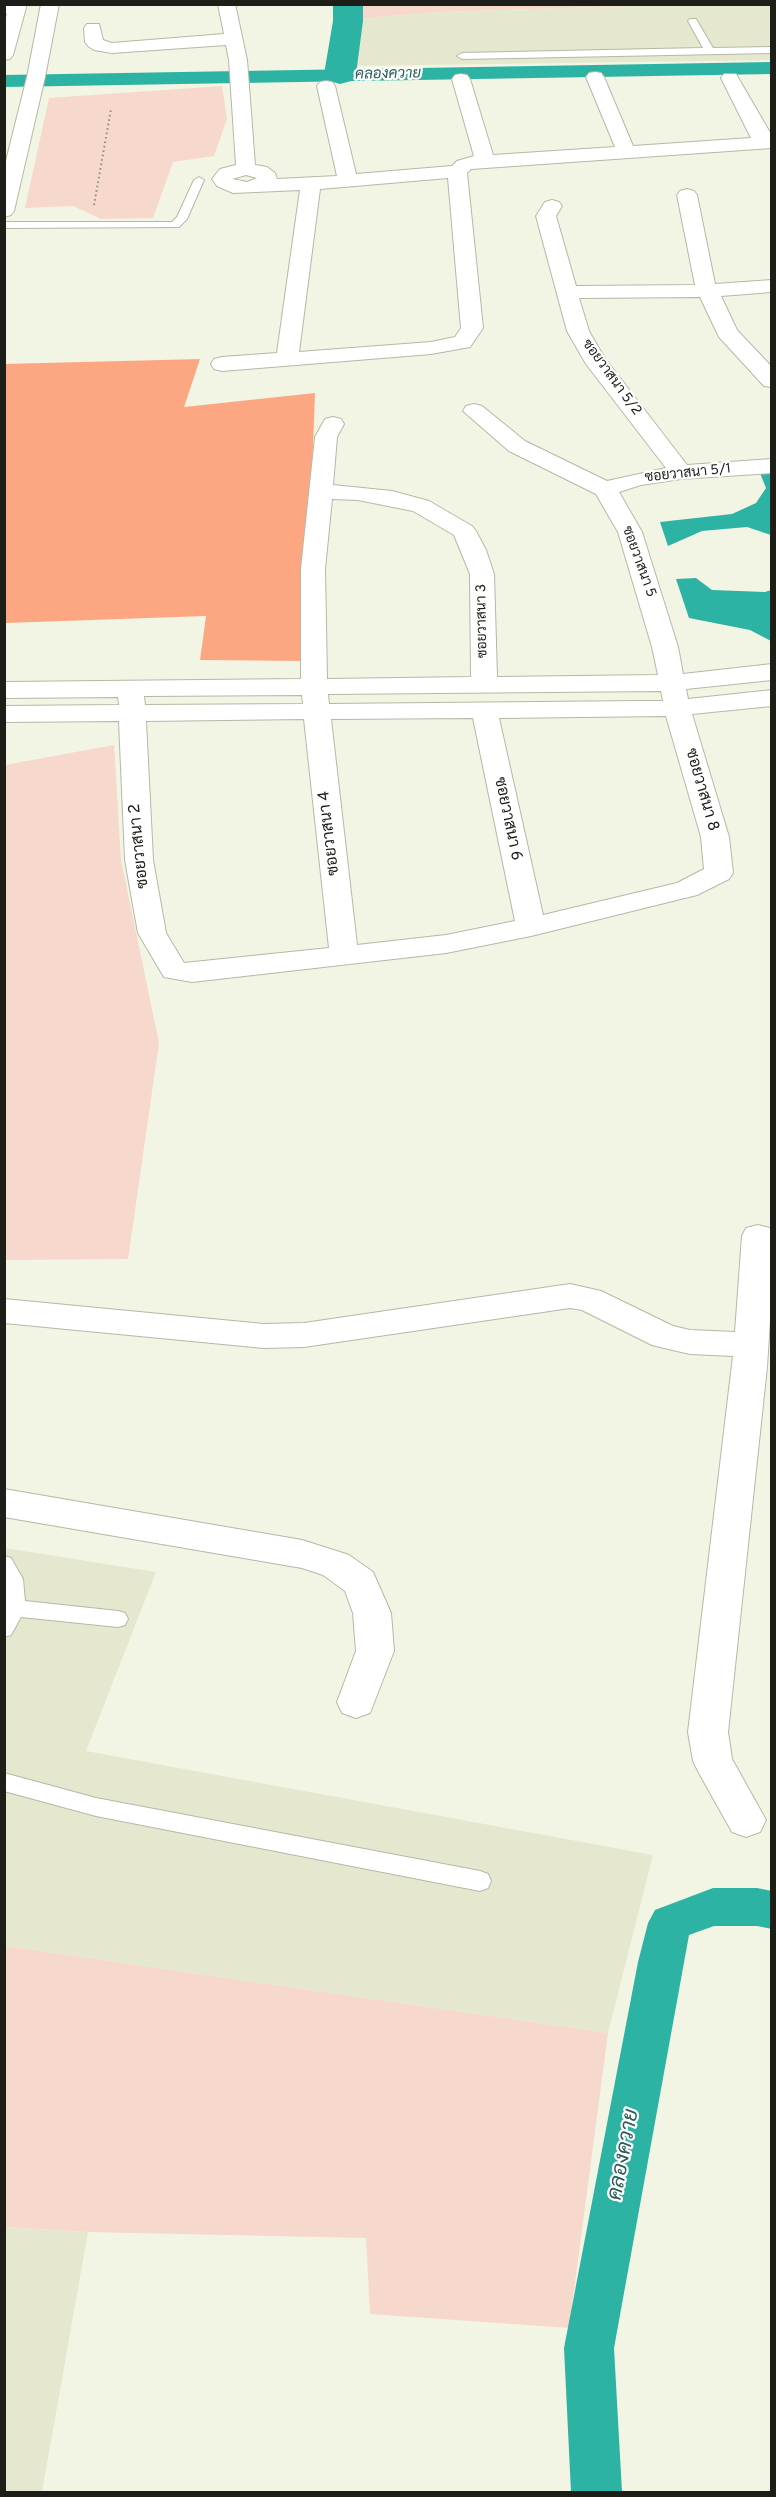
<!DOCTYPE html>
<meta charset="utf-8">
<style>
body{margin:0}
#map{position:relative;width:776px;height:2497px;overflow:hidden;background:#f2f5e3;font-family:Overpass,sans-serif}
canvas{display:block}
.frame{position:absolute;inset:0;border:6px solid #1d1e18;pointer-events:none}
</style>
<div id="map">
<canvas width="776" height="2497"></canvas>
<div class="frame"></div>
</div>
<script>
const g = document.querySelector('canvas').getContext('2d');
g.lineJoin = 'round';
function fillPath(path, color) {
  g.fillStyle = color;
  g.fill(path, 'evenodd');
}
function shape(rows) {
  const path = new Path2D();
  for (const r of rows) {
    path.moveTo(r[0], r[1]);
    for (let i = 2; i < r.length; i += 2) path.lineTo(r[i], r[i + 1]);
  }
  return path;
}
function trace(path, color, width, dash) {
  g.strokeStyle = color;
  g.lineWidth = width;
  g.lineCap = dash ? 'butt' : 'round';
  g.setLineDash(dash || []);
  g.stroke(path);
}
function write(font, color, halo, rows, align = 'center') {
  g.font = font + ' Overpass,Sarabun,sans-serif';
  g.lineWidth = 4.5;
  g.setLineDash([]);
  g.textBaseline = 'middle';
  g.strokeStyle = halo;
  g.fillStyle = color;
  for (const [text, x, y, turn = 0] of rows) {
    g.save();
    g.translate(x, y);
    g.rotate((+turn || 0) * Math.PI / 180);
    g.textAlign = isNaN(turn) ? turn : align;
    if (halo) g.strokeText(text, 0, 0);
    g.fillText(text, 0, 0);
    g.restore();
  }
}
const built = shape([
 [660,5,771,5,771,60,353,66,357,19,437,12],
 [5,1548,156,1572,86,1751,653,1855,608,2033,5,1946],
 [4,2227,88,2232,42,2492,5,2492]
]);
const green = shape([
 [357,5,357,4,660,5,437,12,357,19],
 [222,86,227,119,214,156,173,162,153,218,101,219,73,206,25,208,49,98],
 [114,745,121,860,159,1043,128,1259,5,1260,5,765],
 [5,1946,608,2033,569,2328,370,2314,366,2238,88,2232,5,2227]
]);
const forest = shape([
 [200,359,184,407,315,393,305,661,200,660,206,616,5,623,4,364]
]);
const water = shape([
 [771,472,771,535,747,527,702,531,668,546,660,522,732,514,756,503,766,488,760,473],
 [696,578,712,590,765,592,771,590,771,641,750,630,689,618,676,579]
]);
const canal = shape([
 [772,62,772,74,4,87,4,75,772,62],
 [713,1888,757,1888,772,1891,772,1929,757,1926,714,1926,689,1935,614,2348,622,2492,571,2492,564,2348,638,1962,648,1923,655,1910,713,1888]
]);
const river = shape([
 [333,4,363,4,363,21,356,74,351,81,340,84,329,81,324,74,333,21,333,4]
]);
const path = shape([
 [94,205,111,109]
]);
const lane = shape([
 [690,19,696,19,713,48,772,47,772,53,462,59,457,56,462,53,703,48,688,21,690,19],
 [199,177,204,180,187,219,179,227,4,228,4,222,172,222,177,217,194,180,199,177],
 [4,1556,11,1558,23,1579,25,1601,118,1611,125,1613,128,1619,125,1625,118,1627,21,1617,11,1635,4,1637,4,1556],
 [4,1773,96,1798,480,1871,488,1874,491,1881,488,1888,480,1891,96,1816,4,1791,4,1773]
]);
const street = shape([
 [218,4,235,4,247,60,255,165,267,167,275,173,277,179,337,176,317,86,320,82,326,81,332,82,335,86,356,174,452,166,457,161,474,156,452,79,455,75,461,74,467,75,470,79,493,155,615,147,586,77,589,73,595,72,601,73,604,77,633,146,751,138,721,78,724,74,736,74,772,136,772,148,471,169,467,173,483,328,470,347,431,354,222,371,214,369,211,364,214,359,222,357,277,353,300,190,233,193,217,186,212,179,220,169,236,165,229,60,226,45,112,53,94,50,88,46,85,42,84,28,87,24,99,24,103,40,112,43,224,34,218,4],
 [246,175,257,178,247,182,232,179,246,175],
 [448,178,461,328,455,337,431,342,299,352,320,189,448,178],
 [687,189,694,191,697,195,715,284,772,280,772,292,721,296,737,330,772,367,772,387,764,386,719,337,700,297,579,298,589,331,604,357,687,465,772,459,772,473,681,479,641,485,619,492,642,532,678,647,683,674,772,664,772,680,686,689,688,699,772,690,772,706,692,714,729,837,733,873,729,879,697,895,531,936,446,953,192,982,164,977,138,933,125,860,119,721,4,722,4,706,119,705,118,697,4,698,4,682,301,679,301,569,315,437,325,419,333,417,341,419,344,424,337,437,333,485,392,491,429,501,472,526,476,531,486,550,494,574,497,677,658,675,652,647,618,532,596,494,509,451,463,411,466,406,474,404,482,406,525,441,607,481,666,468,586,364,567,331,536,216,545,202,552,200,559,202,562,206,556,216,576,286,695,285,677,195,680,191,687,189],
 [332,499,358,500,413,511,454,535,470,574,471,677,327,679,325,569,332,499],
 [661,691,663,701,641,701,329,704,328,694,661,691],
 [302,695,303,704,145,705,144,696,302,695],
 [666,716,701,837,704,869,677,883,543,915,499,718,666,716],
 [473,718,515,921,446,935,357,945,331,719,473,718],
 [304,719,329,948,184,963,166,933,153,860,146,721,304,719],
 [758,1225,770,1228,772,1231,772,1289,767,1367,728,1732,732,1759,766,1820,760,1832,746,1837,732,1832,699,1773,693,1761,688,1732,733,1356,690,1354,664,1348,652,1345,582,1310,570,1308,304,1347,264,1348,4,1323,4,1299,264,1324,304,1323,570,1284,601,1291,673,1326,690,1330,735,1332,742,1236,746,1228,758,1225],
 [4,1489,302,1540,349,1555,373,1572,391,1613,394,1651,370,1713,356,1718,342,1713,337,1702,356,1651,353,1613,345,1591,323,1575,302,1568,4,1517,4,1489]
]);
const secondary = shape([
 [41,4,59,4,45,77,14,211,11,215,4,217,4,169,27,77,41,4]
]);
const primary = shape([
 [4,4,14,4,10,13,4,14,4,4]
]);
const highway = shape([
 [10,4,27,4,13,55,10,59,4,60,4,24,10,4]
]);
const farStreetnames = [
 ["ซอยวาสนา 5/2",611,378,54],
 ["ซอยวาสนา 5/1",688,474,-6],
 ["ซอยวาสนา 5",638,562,70],
 ["ซอยวาสนา 3",483,621,-91]
];
const farWaternames = [
 ["คลองควาย",388,75,-1]
];
const streetNames = [
 ["ซอยวาสนา 8",701,790,74],
 ["ซอยวาสนา 6",507,819,78],
 ["ซอยวาสนา 4",330,833,-97],
 ["ซอยวาสนา 2",140,846,-96]
];
const nearWaternames = [
 ["คลองควาย",625,2155,-79]
];
fillPath(built, '#e5e8cf');
fillPath(green, '#f7d8cc');
fillPath(forest, '#fda782');
fillPath(water, '#2db3a3');
fillPath(canal, '#2db3a3');
fillPath(river, '#2db3a3');
trace(lane, '#b6b8a7', 2);
trace(street, '#b6b8a7', 2);
trace(secondary, '#b6b8a7', 2);
trace(primary, '#b6b8a7', 2);
trace(highway, '#b6b8a7', 2);
trace(path, '#8a8c80', 2, [1.5, 3]);
fillPath(lane, '#fff');
fillPath(street, '#fff');
fillPath(secondary, '#fff');
fillPath(primary, '#fff');
fillPath(highway, '#fff');
write('14px', '#1d1e18', '#fff', farStreetnames);
write('italic 15px', '#285c55', '#fff', farWaternames);
write('16px', '#1d1e18', '#fff', streetNames);
write('italic 21px', '#285c55', '#fff', nearWaternames);
</script>
